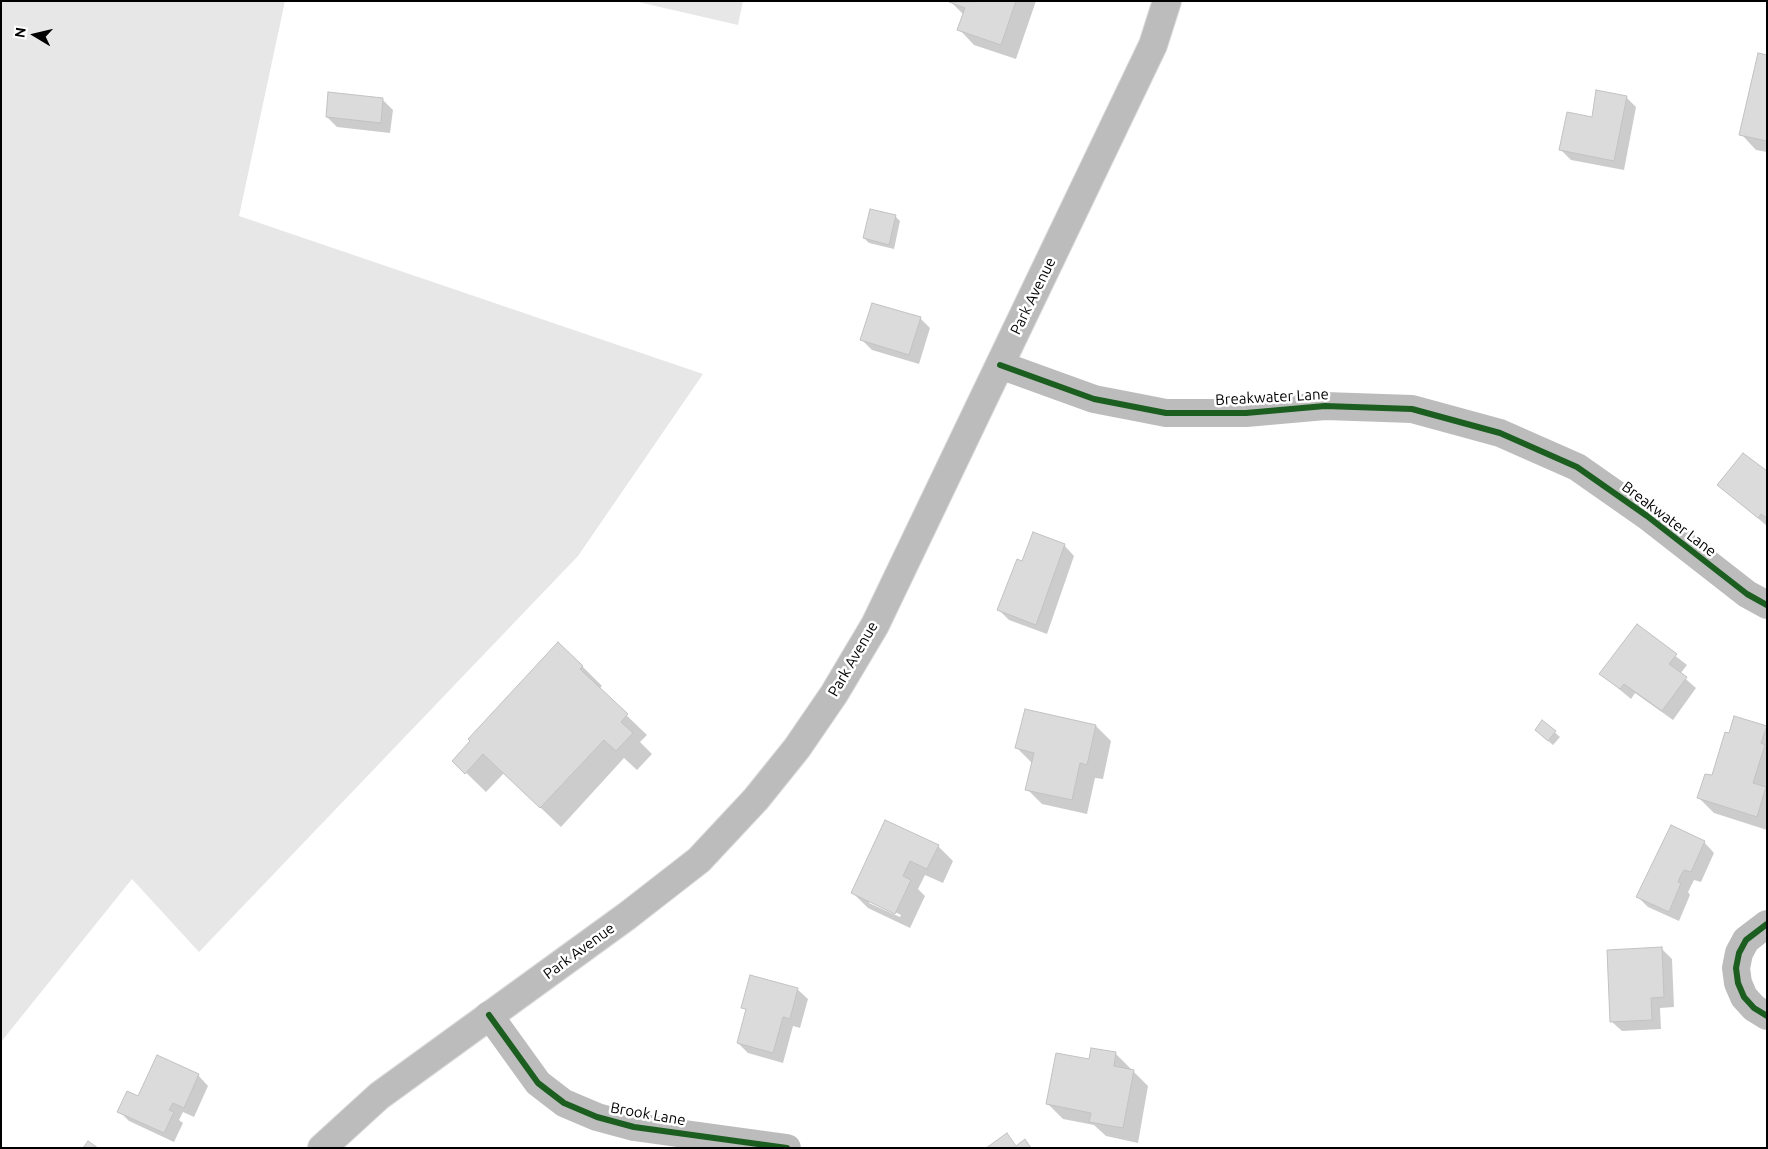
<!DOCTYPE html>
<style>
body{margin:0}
#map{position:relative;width:1768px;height:1149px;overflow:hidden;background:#fff;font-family:Ubuntu,sans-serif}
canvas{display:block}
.frame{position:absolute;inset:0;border:2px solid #000;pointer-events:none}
.north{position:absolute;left:10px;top:10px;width:50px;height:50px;-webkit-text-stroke:4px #fff;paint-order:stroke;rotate:279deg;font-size:14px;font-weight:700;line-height:20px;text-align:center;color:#000}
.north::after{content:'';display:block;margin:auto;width:18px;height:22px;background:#000;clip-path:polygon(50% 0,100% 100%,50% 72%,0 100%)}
</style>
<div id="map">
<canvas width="1768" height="1149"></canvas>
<div class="frame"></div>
<div class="north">N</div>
</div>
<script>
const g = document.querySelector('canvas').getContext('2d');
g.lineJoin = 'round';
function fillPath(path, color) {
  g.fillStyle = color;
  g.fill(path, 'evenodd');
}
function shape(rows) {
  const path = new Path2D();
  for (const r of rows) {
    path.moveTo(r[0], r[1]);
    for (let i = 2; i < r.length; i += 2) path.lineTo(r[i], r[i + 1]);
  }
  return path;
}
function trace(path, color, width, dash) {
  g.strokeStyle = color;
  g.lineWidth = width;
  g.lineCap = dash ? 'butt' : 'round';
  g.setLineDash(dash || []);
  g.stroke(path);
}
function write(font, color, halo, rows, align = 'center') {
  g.font = font + ' Ubuntu,sans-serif';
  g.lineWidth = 5;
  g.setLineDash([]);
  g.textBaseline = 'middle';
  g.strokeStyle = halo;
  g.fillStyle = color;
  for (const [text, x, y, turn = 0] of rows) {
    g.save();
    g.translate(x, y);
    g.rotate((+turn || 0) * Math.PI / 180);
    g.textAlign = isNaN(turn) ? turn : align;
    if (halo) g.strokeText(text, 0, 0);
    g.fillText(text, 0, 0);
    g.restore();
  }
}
const green = shape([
 [1,1,285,1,239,216,703,374,578,556,199,952,132,879,1,1042],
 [634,1,743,1,738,25]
]);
const shadow = shape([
 [950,1,1036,1,1016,59,974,45,959,29,964,15],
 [1767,56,1767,152,1756,150,1741,134],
 [1626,97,1636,107,1624,170,1571,160,1561,150,1593,118],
 [382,99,393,110,390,133,337,127,327,117],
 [895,216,900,221,894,249,869,243,864,238],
 [920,318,930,328,919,364,872,350,862,340],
 [1767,473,1767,526,1719,485],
 [1064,545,1074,556,1047,634,1009,620,999,610],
 [1637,626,1687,665,1680,674,1696,688,1673,720,1635,693,1631,699,1601,674],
 [582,666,602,686,599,689,647,735,640,742,652,754,637,770,624,758,561,827,504,773,486,792,454,761],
 [1543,722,1560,737,1553,745,1541,735],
 [1096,726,1111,741,1103,779,1095,778,1087,814,1042,804,1027,789,1032,763,1017,748],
 [1766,727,1767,728,1767,830,1714,813,1699,798,1713,777],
 [886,821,938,846,953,861,943,883,925,875,918,889,925,896,910,928,868,908,853,893],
 [869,900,901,915,900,917,869,903],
 [1704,842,1714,853,1701,882,1694,880,1688,892,1690,895,1679,921,1648,907,1638,897],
 [1661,948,1672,959,1674,1007,1660,1008,1661,1029,1622,1031,1611,1021],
 [797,989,808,999,800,1028,793,1026,783,1063,748,1053,738,1043,747,1011,743,1007],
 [1115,1053,1148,1086,1138,1143,1106,1136,1094,1125,1063,1119,1048,1104,1090,1060],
 [198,1075,208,1086,194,1117,183,1112,179,1120,183,1123,174,1142,129,1121,119,1111,139,1097]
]);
const building = shape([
 [1016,1,1001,45,957,30,965,8,949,2,1016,1],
 [1758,53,1767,55,1767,141,1739,135,1758,53],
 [1596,90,1627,96,1614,161,1559,150,1567,112,1592,117,1596,90],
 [328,92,383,98,381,123,326,117,328,92],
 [870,209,896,215,889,245,863,238,870,209],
 [872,303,921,317,909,355,860,340,872,303],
 [1743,453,1767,471,1767,518,1761,514,1758,518,1717,485,1743,453],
 [1033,532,1065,544,1036,625,997,610,1017,559,1022,561,1033,532],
 [1637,624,1677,654,1669,664,1687,677,1662,711,1624,684,1620,689,1599,674,1637,624],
 [558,642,583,666,580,669,628,714,621,722,633,733,616,751,604,740,540,808,483,754,465,774,452,761,470,741,468,739,558,642],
 [1025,709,1096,725,1087,765,1080,763,1072,800,1025,790,1034,753,1015,748,1025,709],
 [1734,716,1767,726,1761,743,1765,745,1753,783,1766,787,1757,817,1697,798,1705,774,1712,775,1725,732,1729,733,1734,716],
 [1542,720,1556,731,1548,741,1535,730,1542,720],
 [885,820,939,845,927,869,910,861,903,876,911,880,895,914,851,893,885,820],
 [1671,825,1705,841,1691,872,1684,870,1680,877,1678,882,1681,883,1669,912,1636,897,1671,825],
 [1662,947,1664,997,1651,998,1652,1020,1610,1022,1607,950,1662,947],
 [750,975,798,988,790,1019,783,1017,773,1053,737,1043,746,1009,741,1008,750,975],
 [1091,1048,1116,1052,1114,1066,1134,1070,1123,1128,1089,1122,1091,1113,1046,1104,1056,1053,1089,1059,1091,1048],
 [157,1055,199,1074,184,1108,173,1103,169,1110,174,1112,164,1133,117,1112,127,1091,138,1096,157,1055],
 [1007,1133,1016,1146,1025,1139,1031,1148,986,1148,1007,1133],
 [88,1141,98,1148,83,1148,88,1141]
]);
const minor = shape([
 [1000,365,1094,399,1166,413,1246,413,1325,406,1412,409,1500,433,1577,467,1647,516,1747,594,1767,605],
 [1767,924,1746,940,1739,953,1736,968,1738,983,1744,997,1754,1008,1767,1016],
 [489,1015,538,1083,564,1103,597,1117,634,1127,787,1148]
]);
const major = shape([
 [322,1148,379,1096,627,916,699,860,756,799,797,748,834,694,875,625,1153,45,1167,1]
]);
const cycleway = shape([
 [1000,365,1094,399,1166,413,1246,413,1325,406,1412,409,1500,433,1577,467,1647,516,1747,594,1767,605],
 [1767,924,1746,940,1739,953,1736,968,1738,983,1744,997,1754,1008,1767,1016],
 [489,1015,538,1083,564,1103,597,1117,634,1127,787,1148]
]);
const streetNames = [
 ["Park Avenue",1033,296,-64],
 ["Breakwater Lane",1272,397,-3],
 ["Breakwater Lane",1669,519,37],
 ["Park Avenue",853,659,-60],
 ["Park Avenue",579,951,-36],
 ["Brook Lane",648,1114,10]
];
fillPath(green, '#e7e7e7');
fillPath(shadow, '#0003');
fillPath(building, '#dbdbdb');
trace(building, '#c2c2c2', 1);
trace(major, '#dbdbdb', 30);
trace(minor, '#bcbcbc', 28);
trace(major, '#bcbcbc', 28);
trace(cycleway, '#1b5e20', 6);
write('15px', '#000', '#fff', streetNames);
</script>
